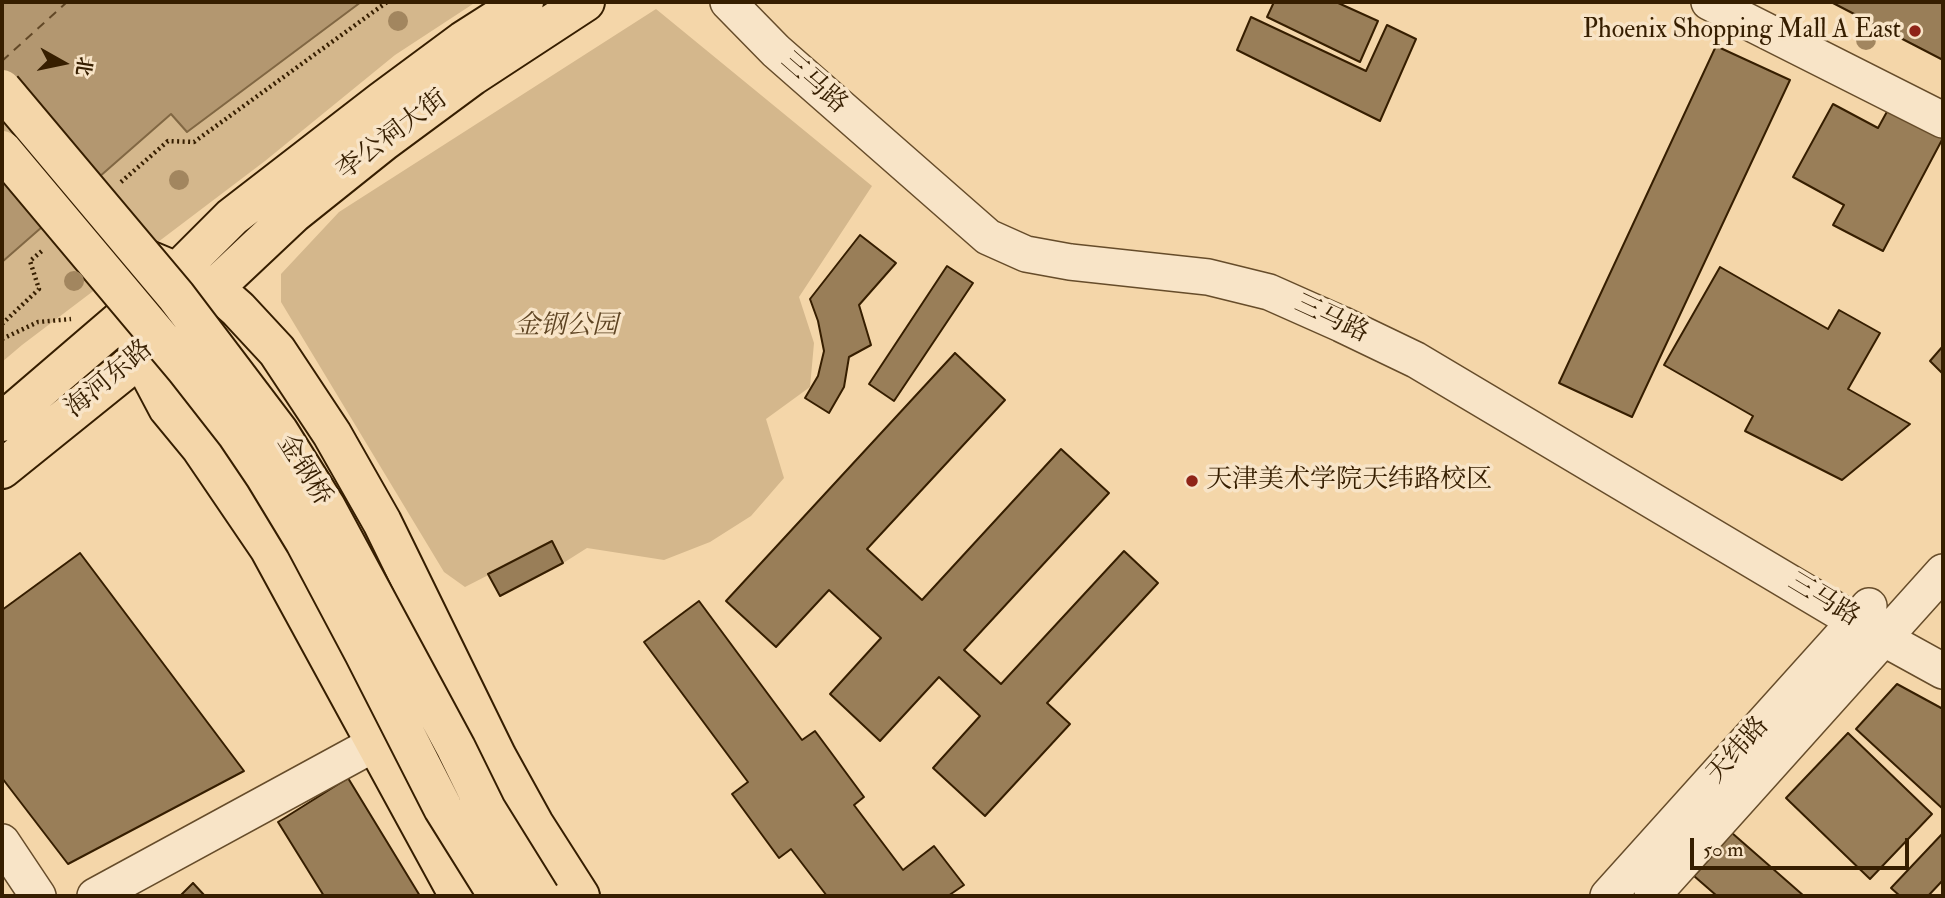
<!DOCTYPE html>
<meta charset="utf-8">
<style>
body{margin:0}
#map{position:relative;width:1945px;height:898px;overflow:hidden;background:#f4d6a9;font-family:"IM FELL Double Pica","Noto Serif SC",serif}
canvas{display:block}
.frame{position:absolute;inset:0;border:4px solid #361e00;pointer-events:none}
.north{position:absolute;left:28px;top:28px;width:70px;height:70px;-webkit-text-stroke:5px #f8e4c7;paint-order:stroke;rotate:99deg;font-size:19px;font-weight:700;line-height:28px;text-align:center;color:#361e00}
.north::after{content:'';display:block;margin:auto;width:24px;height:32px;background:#361e00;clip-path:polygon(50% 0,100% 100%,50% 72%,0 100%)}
.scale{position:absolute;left:1690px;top:838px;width:219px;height:32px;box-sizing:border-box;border:4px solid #361e00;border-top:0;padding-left:9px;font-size:21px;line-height:24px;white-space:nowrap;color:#361e00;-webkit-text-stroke:5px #f8e4c7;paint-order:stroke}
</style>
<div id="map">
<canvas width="1945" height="898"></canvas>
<div class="frame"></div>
<div class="north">北</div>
<div class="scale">50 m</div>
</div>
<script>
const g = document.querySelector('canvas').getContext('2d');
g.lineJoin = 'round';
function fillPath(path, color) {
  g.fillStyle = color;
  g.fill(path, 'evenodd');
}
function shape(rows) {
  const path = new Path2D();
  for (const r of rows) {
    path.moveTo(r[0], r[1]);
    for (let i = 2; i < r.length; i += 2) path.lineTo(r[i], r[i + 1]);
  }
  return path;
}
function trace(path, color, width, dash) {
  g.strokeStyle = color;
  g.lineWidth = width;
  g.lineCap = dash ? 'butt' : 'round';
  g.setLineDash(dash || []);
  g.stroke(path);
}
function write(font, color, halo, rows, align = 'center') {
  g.font = font + ' "IM FELL Double Pica","Noto Serif SC",serif';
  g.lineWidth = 7;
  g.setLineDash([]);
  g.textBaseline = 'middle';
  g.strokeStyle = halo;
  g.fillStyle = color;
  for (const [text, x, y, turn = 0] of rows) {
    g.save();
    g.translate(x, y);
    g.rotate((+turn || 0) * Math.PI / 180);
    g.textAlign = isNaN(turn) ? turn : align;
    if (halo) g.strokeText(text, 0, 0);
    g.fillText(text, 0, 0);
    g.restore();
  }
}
const green = shape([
 [2,2,476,2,395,55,265,161,22,345,2,362],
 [656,9,872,186,799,297,814,343,810,387,766,419,784,478,751,516,710,542,664,560,587,548,557,567,545,546,465,587,444,572,281,302,281,274,339,212]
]);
const water = shape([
 [2,2,361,2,187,132,171,114,2,262,2,2]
]);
const ferry = shape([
 [2,61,67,2]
]);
const building = shape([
 [1274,2,1336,2,1378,21,1360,62,1267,17,1274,2],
 [1831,2,1943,2,1943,60,1831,2],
 [1251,17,1366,71,1387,25,1416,39,1380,121,1237,50,1251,17],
 [1716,46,1790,80,1632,417,1559,383,1716,46],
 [1833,104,1878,128,1889,108,1943,138,1883,251,1833,225,1844,205,1793,177,1833,104],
 [860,235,896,263,859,305,871,345,849,357,844,387,829,413,805,398,818,376,824,351,818,321,810,299,860,235],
 [947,266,973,283,894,401,869,384,947,266],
 [1720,267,1828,329,1839,310,1880,333,1848,389,1910,424,1842,480,1745,431,1753,416,1664,365,1720,267],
 [1943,346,1943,374,1930,361,1943,346],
 [955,353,1005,400,867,549,922,600,1061,449,1109,493,964,650,1001,684,1124,551,1158,583,1047,703,1070,724,985,816,933,768,980,716,939,677,880,741,830,694,881,638,829,590,776,647,726,601,955,353],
 [552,541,563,563,500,596,488,574,552,541],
 [80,553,244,771,68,864,2,778,2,610,80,553],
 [699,601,802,740,815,731,864,797,854,805,903,870,934,846,964,885,948,896,827,896,791,849,779,858,732,794,748,782,644,642,699,601],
 [1897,684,1943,709,1943,809,1856,729,1897,684],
 [1848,733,1932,814,1870,879,1786,798,1848,733],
 [348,778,420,896,324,896,278,822,348,778],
 [1732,833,1804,896,1717,896,1694,876,1732,833],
 [1943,833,1943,880,1928,896,1900,896,1891,888,1943,833],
 [193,883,205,896,180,896,193,883]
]);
const majorTunnel = shape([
 [2,124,41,170]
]);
const path = shape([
 [121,182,168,141,194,142,387,2],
 [2,324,39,289,30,261,43,250],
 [2,339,38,322,71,319]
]);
const minor = shape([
 [728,2,776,51,988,237,1026,254,1070,262,1208,277,1269,292,1341,324,1416,360,1883,638,1943,671],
 [1709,2,1943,120],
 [2,842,38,896],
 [95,896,376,743],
 [1608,896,1869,606],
 [1652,896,1943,572]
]);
const major = shape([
 [132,253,213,287,238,309,277,351,332,434,382,522,497,757,534,824,580,896],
 [134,333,141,357,168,408,201,448,269,548,459,896],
 [2,422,178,271,232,217,382,101,463,41,524,2],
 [2,469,141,357,294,213,384,141,472,76,585,2]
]);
const majorBridge = shape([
 [2,89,176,296,279,432,326,507,456,748,486,809,540,896],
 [2,150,186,369,236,433,265,476,305,542,364,653,443,808,498,896]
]);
const trees = [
 [398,21],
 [1866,40],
 [179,180],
 [74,281]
];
const markers = [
 [1915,31,7,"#8f2418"],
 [1192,481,7,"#8f2418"]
];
const poiNames = [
 ["Phoenix Shopping Mall A East",1901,31],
 ["天津美术学院天纬路校区",1206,481,"left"]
];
const streetNames = [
 ["三马路",813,84,41],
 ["李公祠大街",393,136,-37],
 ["三马路",1331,320,25],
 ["海河东路",110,380,-40],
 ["金钢桥",303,471,58],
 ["三马路",1823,601,31],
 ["天纬路",1739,751,-48]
];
const parkNames = [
 ["金钢公园",566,327]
];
fillPath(green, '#d4b78c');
fillPath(water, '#b39770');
trace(water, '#816743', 2);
trace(ferry, '#624827', 2, [9, 7]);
fillPath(building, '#997e58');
trace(building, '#361e00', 2);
trace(majorTunnel, '#ceb187', 38, [38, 19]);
trace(minor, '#664c2a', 38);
trace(major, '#361e00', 42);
trace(path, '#361e00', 4.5, [2, 3.5]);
trace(minor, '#f8e4c7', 35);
trace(major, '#f4d6a9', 38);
trace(majorBridge, '#361e00', 42, []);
trace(majorBridge, '#f4d6a9', 38);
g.fillStyle = '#a2865f';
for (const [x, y] of trees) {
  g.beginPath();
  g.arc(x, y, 10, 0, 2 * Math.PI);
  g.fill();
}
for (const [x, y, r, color] of markers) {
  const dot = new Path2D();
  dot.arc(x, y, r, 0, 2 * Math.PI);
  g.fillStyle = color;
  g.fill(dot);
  trace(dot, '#f8e4c7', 2.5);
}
write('26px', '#361e00', '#f8e4c7', poiNames, 'right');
write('26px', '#361e00', '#f8e4c7', streetNames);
write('italic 26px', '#5e4423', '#f8e4c7', parkNames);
</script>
